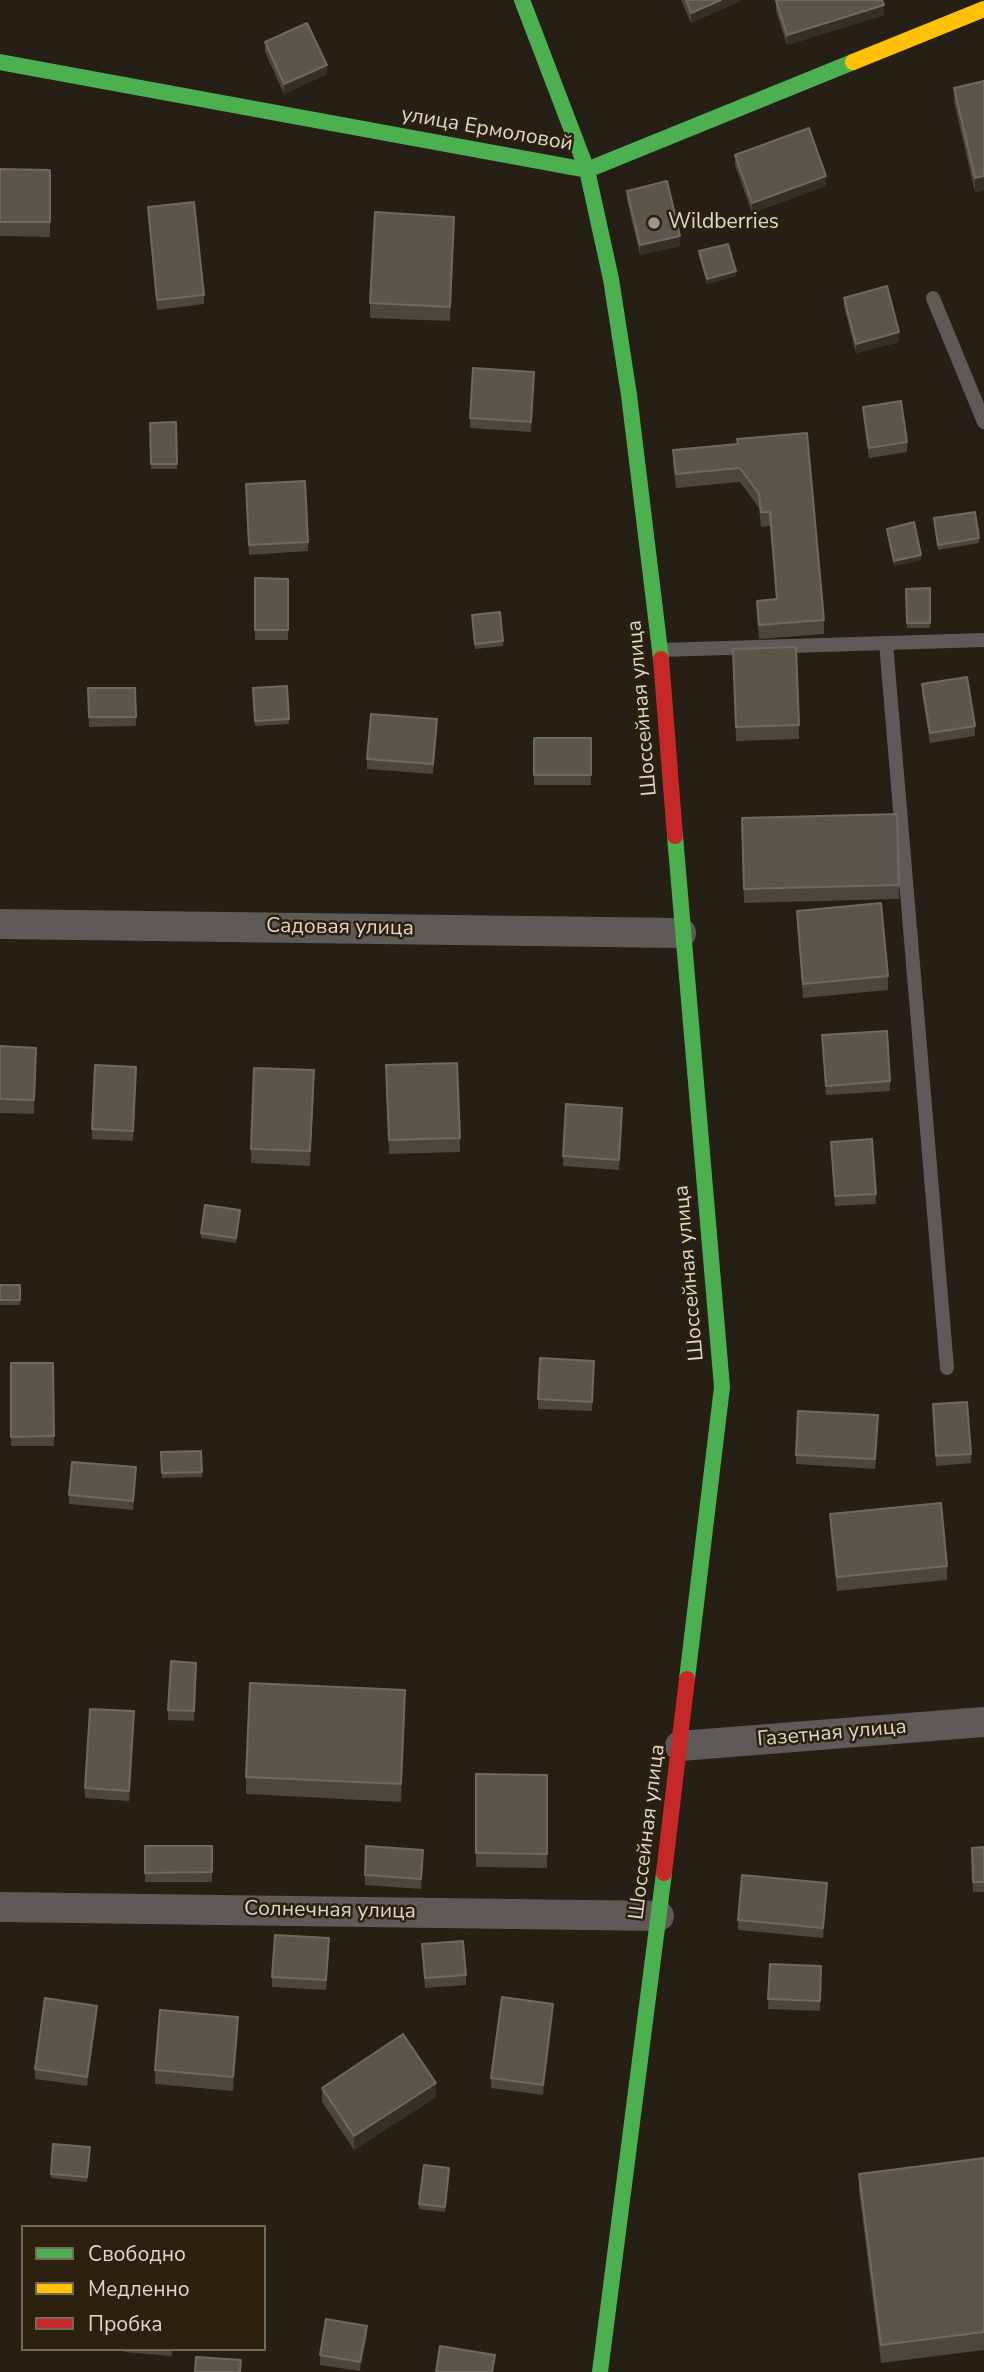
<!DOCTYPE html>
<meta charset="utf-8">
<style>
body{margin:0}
#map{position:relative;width:984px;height:2372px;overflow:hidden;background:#251f15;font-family:"Nunito Sans",sans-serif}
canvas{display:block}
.legend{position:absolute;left:21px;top:2225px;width:245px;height:126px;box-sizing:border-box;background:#2c210e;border:2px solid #736a5a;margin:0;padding:9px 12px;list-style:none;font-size:21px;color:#ded7cb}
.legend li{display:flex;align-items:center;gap:14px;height:35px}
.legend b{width:35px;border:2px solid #736a5a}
</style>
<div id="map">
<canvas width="984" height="2372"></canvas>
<ul class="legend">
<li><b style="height:9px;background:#4caf50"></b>Свободно</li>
<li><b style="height:9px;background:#ffc107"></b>Медленно</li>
<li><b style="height:9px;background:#c62828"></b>Пробка</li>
</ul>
</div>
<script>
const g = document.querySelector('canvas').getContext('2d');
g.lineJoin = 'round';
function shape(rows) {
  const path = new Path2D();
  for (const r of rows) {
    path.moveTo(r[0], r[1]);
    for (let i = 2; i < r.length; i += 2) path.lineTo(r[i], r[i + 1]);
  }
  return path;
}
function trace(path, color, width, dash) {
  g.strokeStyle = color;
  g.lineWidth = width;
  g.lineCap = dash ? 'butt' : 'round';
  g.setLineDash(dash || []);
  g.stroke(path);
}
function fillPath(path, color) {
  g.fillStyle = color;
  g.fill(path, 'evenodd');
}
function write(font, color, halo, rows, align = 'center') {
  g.font = font + ' "Nunito Sans",sans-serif';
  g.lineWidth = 5;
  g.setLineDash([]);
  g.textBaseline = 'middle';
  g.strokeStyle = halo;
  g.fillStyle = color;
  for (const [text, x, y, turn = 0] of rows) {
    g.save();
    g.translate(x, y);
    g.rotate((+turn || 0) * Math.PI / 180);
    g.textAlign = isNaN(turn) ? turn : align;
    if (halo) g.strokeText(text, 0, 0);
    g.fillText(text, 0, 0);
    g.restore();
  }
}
const lane = shape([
 [933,298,984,422],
 [886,643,947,1368],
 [661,650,984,640]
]);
const street = shape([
 [0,924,681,933],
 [680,1746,984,1722],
 [0,1907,659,1916]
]);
const fast = shape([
 [522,0,587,170,611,279,629,395,661,659],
 [0,62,587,170,853,62],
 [675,836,722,1387,687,1679],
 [600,2372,664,1873]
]);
const slow = shape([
 [853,62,984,9]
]);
const jam = shape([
 [661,659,675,836],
 [664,1873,687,1679]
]);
const wall = shape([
 [681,0,740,0,740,1,691,23],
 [776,1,884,15,787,45,776,11],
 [265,42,327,74,284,94,265,52],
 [984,81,984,190,975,192,954,102,954,88],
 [735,155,826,186,752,213,735,165],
 [0,169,50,170,50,237,0,236],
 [627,191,680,246,640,255,627,200],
 [148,207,204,295,204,304,157,310,148,216],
 [454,231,450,321,370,318,370,303],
 [699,251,736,276,707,284,699,256],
 [844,298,899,342,856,353,844,307],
 [534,382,531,432,470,428,470,418],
 [863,407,907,442,907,452,869,458,863,417],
 [176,422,177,469,151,469,150,423],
 [737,439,824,620,824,634,759,639,757,615,757,601,776,599,770,526,761,527,759,508,740,482,676,488,673,464,673,450,737,444],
 [246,494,308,542,308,551,249,555],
 [934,518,979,538,979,543,938,550],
 [887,529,921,560,894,566,887,534],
 [255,578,288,579,288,640,255,640],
 [930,588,930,628,907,628,906,589],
 [472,615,503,641,503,646,475,649],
 [733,663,799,725,799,739,736,741],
 [922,684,975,726,975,736,930,743,922,694],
 [287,686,289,724,255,726,253,688],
 [88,688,135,688,136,726,89,727],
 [437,729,433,774,367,769,367,759],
 [534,738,591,738,591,785,534,785],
 [742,833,899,885,899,899,744,903],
 [797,911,888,976,888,990,803,998,797,925],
 [822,1035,890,1081,890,1091,826,1095],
 [0,1046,36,1062,34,1114,0,1113],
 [136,1067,133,1141,92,1139,92,1129],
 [386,1079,460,1138,460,1152,389,1154],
 [314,1084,310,1166,251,1163,251,1149],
 [622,1118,619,1170,563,1166,563,1156],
 [831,1142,876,1194,876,1204,835,1206],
 [240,1215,236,1243,201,1238,201,1233],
 [0,1285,20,1285,20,1305,0,1305],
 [594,1361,592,1411,538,1409,538,1399],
 [11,1363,53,1363,54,1446,11,1446],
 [933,1404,971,1454,971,1463,936,1466],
 [878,1425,875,1469,796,1464,796,1455],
 [161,1452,202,1472,202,1477,162,1478],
 [136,1477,133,1510,69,1504,69,1495],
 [830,1514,947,1566,947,1580,837,1591,830,1528],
 [196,1672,194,1721,168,1720,168,1710],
 [405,1707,401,1802,246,1794,246,1777],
 [134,1721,129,1801,85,1798,85,1788],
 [476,1774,547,1775,547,1868,476,1867],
 [145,1846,212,1846,212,1882,145,1882],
 [984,1847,984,1892,973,1892,972,1848],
 [423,1859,421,1889,365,1885,365,1875],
 [827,1892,823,1938,738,1930,738,1920],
 [422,1944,466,1975,466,1985,425,1988],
 [329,1948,326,1990,272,1987,272,1977],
 [770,1964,821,1966,820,2011,768,2009],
 [553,2014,543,2095,491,2088,491,2078],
 [97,2015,87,2086,35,2079,35,2069],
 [238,2031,233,2091,155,2084,155,2070],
 [322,2088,436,2097,354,2150,322,2102],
 [90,2152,87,2182,51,2178,51,2174],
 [984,2158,984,2350,881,2363,859,2191,859,2174],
 [449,2173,445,2212,419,2209,419,2204],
 [367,2336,360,2371,320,2365,320,2355],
 [124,2349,172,2349,172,2356,124,2352]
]);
const shadedWall = shape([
 [721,0,740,0,740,1,691,23,691,13],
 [884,5,884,15,787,45,787,35],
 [327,65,327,74,284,94,284,84],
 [826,176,826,186,752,213,752,203],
 [984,176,984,190,975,192,975,178],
 [680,236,680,246,640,255,640,245],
 [736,271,736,276,707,284,707,279],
 [899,332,899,342,856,353,856,344],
 [921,555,921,560,894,566,894,561],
 [405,1690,405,1707,401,1802,401,1784],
 [827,1883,827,1892,823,1938,823,1928],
 [553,2004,553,2014,543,2095,543,2085],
 [97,2006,97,2015,87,2086,87,2077],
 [238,2017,238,2031,233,2091,233,2077],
 [436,2083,436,2097,354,2150,354,2136],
 [367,2326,367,2336,360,2371,360,2362]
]);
const building = shape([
 [686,0,721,0,691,13,686,0],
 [780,0,882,0,884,5,787,35,776,1,780,0],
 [307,23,327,65,284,84,265,42,307,23],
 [984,81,984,176,975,178,954,88,984,81],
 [809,128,826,176,752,203,735,155,809,128],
 [0,169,50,170,50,222,0,222,0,169],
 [667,181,680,236,640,245,627,191,667,181],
 [194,202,204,295,157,300,148,207,194,202],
 [375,212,454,217,450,307,370,303,375,212],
 [728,244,736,271,707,279,699,251,728,244],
 [887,286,899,332,856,344,844,298,887,286],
 [473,368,534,372,531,422,470,418,473,368],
 [901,401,907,442,869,448,863,407,901,401],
 [176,422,177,464,151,464,150,423,176,422],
 [807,433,824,620,759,625,757,601,777,599,770,512,761,512,759,494,740,468,676,474,673,450,738,444,737,439,807,433],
 [305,481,308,542,249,545,246,484,305,481],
 [975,512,979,538,938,545,934,518,975,512],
 [914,522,921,555,894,561,887,529,914,522],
 [255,578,288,579,288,630,255,630,255,578],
 [930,588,930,623,907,623,906,589,930,588],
 [500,612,503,641,475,644,472,615,500,612],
 [796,647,799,725,736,727,733,649,796,647],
 [967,677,975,726,930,733,922,684,967,677],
 [287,686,289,719,255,721,253,688,287,686],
 [88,688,135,688,136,717,89,717,88,688],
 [371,714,437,719,433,764,367,759,371,714],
 [534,738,591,738,591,775,534,775,534,738],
 [897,814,899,885,744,889,742,818,897,814],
 [881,903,888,976,803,984,797,911,881,903],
 [887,1031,890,1081,826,1086,822,1035,887,1031],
 [0,1046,36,1048,34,1100,0,1099,0,1046],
 [457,1063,460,1138,389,1140,386,1065,457,1063],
 [95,1065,136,1067,133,1131,92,1129,95,1065],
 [254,1068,314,1070,310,1151,251,1149,254,1068],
 [566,1104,622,1108,619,1160,563,1156,566,1104],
 [872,1139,876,1194,835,1196,831,1142,872,1139],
 [205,1205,240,1210,236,1238,201,1233,205,1205],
 [0,1285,20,1285,20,1300,0,1300,0,1285],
 [540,1358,594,1361,592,1402,538,1399,540,1358],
 [11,1363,53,1363,54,1436,11,1437,11,1363],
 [967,1402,971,1454,936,1456,933,1404,967,1402],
 [798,1411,878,1415,875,1459,796,1455,798,1411],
 [201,1451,202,1472,162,1473,161,1452,201,1451],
 [72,1462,136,1467,133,1501,69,1495,72,1462],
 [941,1503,947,1566,837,1577,830,1514,941,1503],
 [171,1661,196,1663,194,1711,168,1710,171,1661],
 [250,1683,405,1690,401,1784,246,1777,250,1683],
 [90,1709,134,1711,129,1791,85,1788,90,1709],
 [476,1774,547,1775,547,1854,476,1853,476,1774],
 [145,1846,212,1846,212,1872,145,1873,145,1846],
 [366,1846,423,1850,421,1879,365,1875,366,1846],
 [984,1847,984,1882,973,1882,972,1848,984,1847],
 [742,1875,827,1883,823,1928,738,1920,742,1875],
 [275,1935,329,1938,326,1980,272,1977,275,1935],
 [463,1941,466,1975,425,1978,422,1944,463,1941],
 [770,1964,821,1966,820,2001,768,1999,770,1964],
 [502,1997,553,2004,543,2085,491,2078,502,1997],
 [45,1998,97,2006,87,2077,35,2069,45,1998],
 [160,2010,238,2017,233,2077,155,2070,160,2010],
 [403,2034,436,2083,354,2136,322,2088,403,2034],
 [53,2144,90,2147,87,2177,51,2174,53,2144],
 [984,2158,984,2332,881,2345,859,2174,984,2158],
 [424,2165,449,2168,445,2207,419,2204,424,2165],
 [326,2319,367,2326,360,2362,320,2355,326,2319],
 [440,2346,495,2355,492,2372,436,2372,440,2346],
 [196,2357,241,2360,240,2372,195,2372,196,2357]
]);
const markers = [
 [654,223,7,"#9d978b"]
];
const streetNames = [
 ["улица Ермоловой",487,130,10],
 ["Шоссейная улица",643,708,-95],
 ["Садовая улица",340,928,1],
 ["Шоссейная улица",690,1273,-95],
 ["Газетная улица",832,1734,-5],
 ["Шоссейная улица",648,1832,-83],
 ["Солнечная улица",330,1911,1]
];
const poiNames = [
 ["Wildberries",668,223]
];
trace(lane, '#5e5a57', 14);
trace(street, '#5e5a57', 30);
trace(fast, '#4caf50', 16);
trace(slow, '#ffc107', 16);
trace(jam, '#c62828', 16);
fillPath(wall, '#4b463e');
fillPath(shadedWall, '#353027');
fillPath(building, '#5b564d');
trace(building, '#6f6a61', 2);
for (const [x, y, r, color] of markers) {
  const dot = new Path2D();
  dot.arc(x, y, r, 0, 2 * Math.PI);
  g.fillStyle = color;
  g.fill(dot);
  trace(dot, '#2c210e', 2.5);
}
write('21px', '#ded7cb', '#2c210e', streetNames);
write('21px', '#ded7cb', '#2c210e', poiNames, 'left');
</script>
